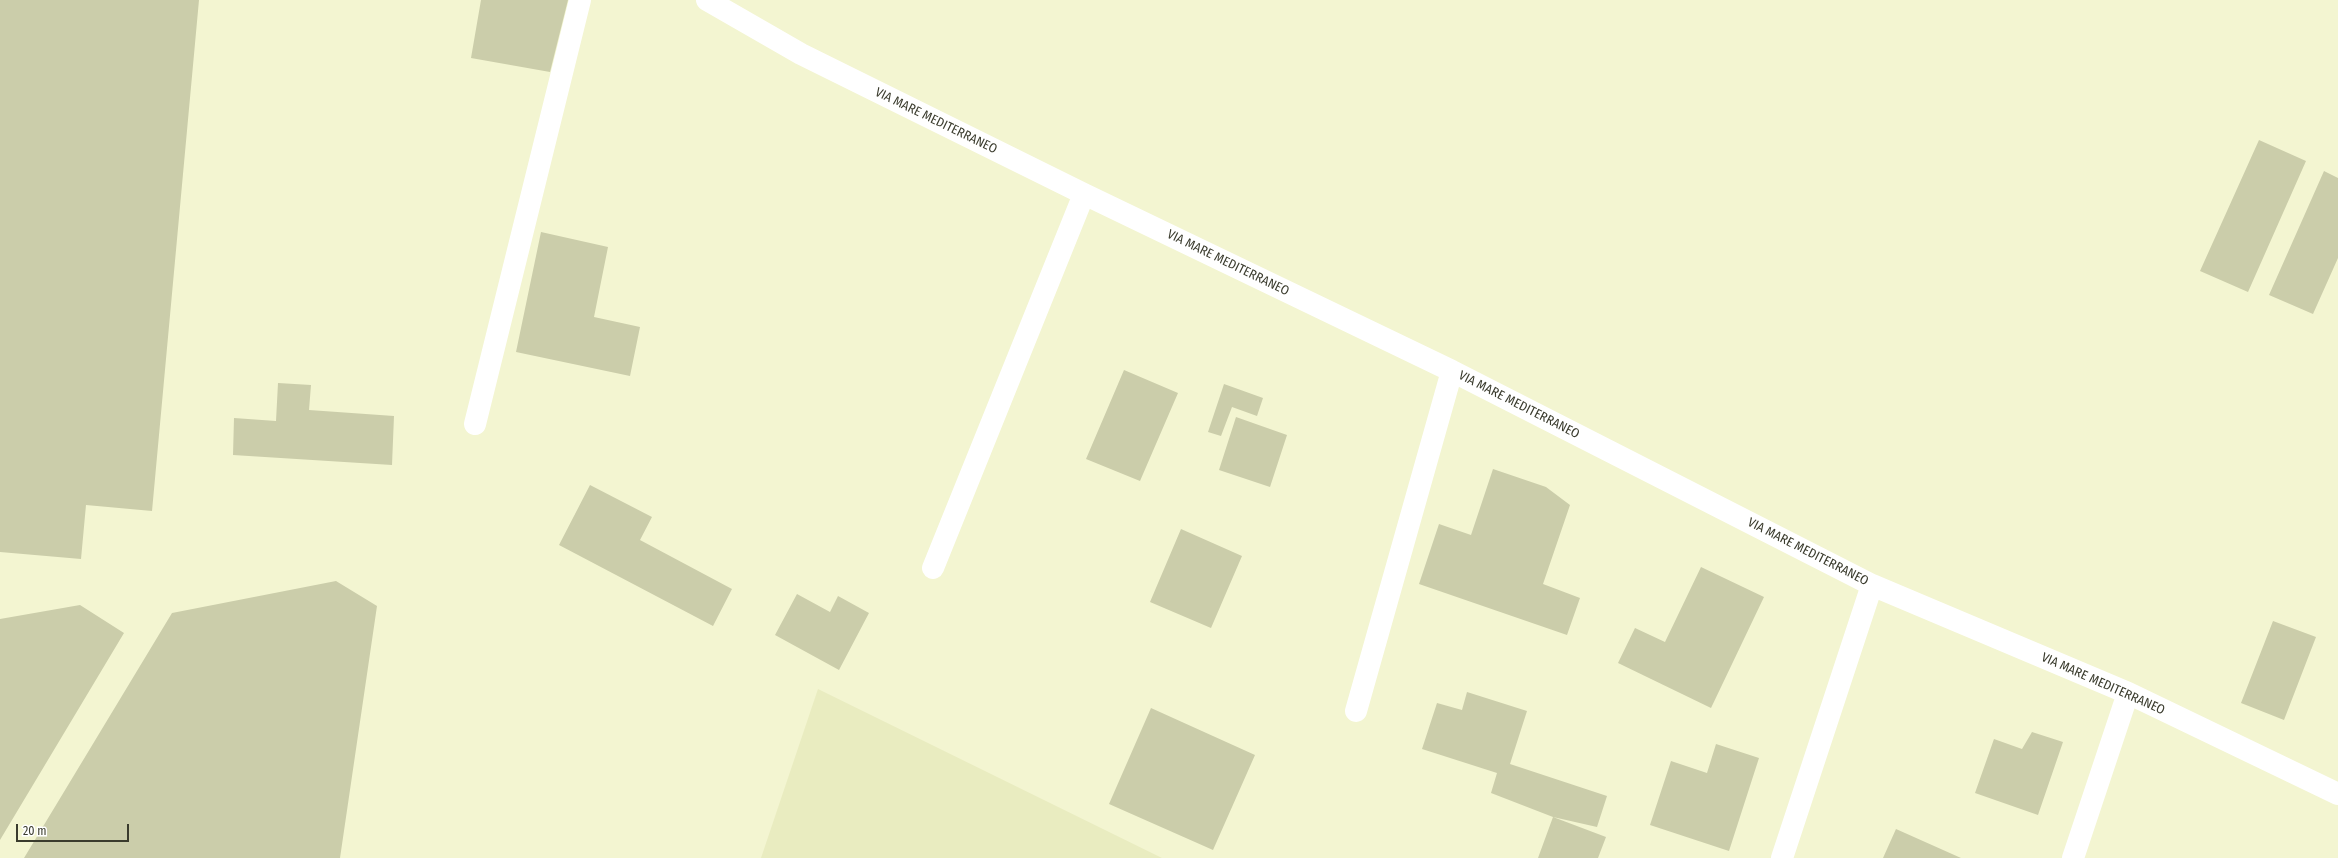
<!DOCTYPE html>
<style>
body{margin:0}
#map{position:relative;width:2338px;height:858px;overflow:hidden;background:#f3f5d1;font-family:"Fira Sans Condensed",sans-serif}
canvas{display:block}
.scale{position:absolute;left:16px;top:824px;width:113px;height:18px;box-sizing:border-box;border:2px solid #3a3b2d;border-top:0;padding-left:5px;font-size:12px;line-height:14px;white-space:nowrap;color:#3a3b2d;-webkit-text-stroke:3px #fff;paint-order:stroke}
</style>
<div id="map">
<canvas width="2338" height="858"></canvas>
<div class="scale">20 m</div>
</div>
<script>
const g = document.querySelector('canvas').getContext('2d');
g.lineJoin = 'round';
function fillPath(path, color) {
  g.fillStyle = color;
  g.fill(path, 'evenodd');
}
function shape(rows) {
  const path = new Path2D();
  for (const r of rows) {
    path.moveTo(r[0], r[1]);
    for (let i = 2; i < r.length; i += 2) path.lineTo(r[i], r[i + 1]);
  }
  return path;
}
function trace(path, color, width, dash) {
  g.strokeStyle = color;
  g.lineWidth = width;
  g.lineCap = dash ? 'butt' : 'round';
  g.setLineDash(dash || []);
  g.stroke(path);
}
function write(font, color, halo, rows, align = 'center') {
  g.font = font + ' "Fira Sans Condensed",sans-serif';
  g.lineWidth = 3.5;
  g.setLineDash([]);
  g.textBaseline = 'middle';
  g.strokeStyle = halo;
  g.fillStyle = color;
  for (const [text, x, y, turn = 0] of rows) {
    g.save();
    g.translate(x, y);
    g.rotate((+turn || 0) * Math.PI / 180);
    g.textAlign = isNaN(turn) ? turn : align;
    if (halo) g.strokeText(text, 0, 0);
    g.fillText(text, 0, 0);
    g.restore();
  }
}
const built = shape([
 [818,689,1162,858,761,858]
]);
const building = shape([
 [0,0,199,0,152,511,86,505,81,559,0,552],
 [481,0,568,0,550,72,471,58],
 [2259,140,2306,161,2248,292,2200,271],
 [2324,171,2338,178,2338,258,2313,314,2269,295],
 [541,232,608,247,594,317,640,327,630,376,516,352],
 [1124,370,1178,393,1140,481,1086,459],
 [278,383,311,385,309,410,394,416,392,465,233,455,234,418,276,421],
 [1224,384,1263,398,1257,416,1232,407,1221,436,1208,432],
 [1236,417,1287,435,1270,487,1219,470],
 [1493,469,1546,487,1570,505,1543,584,1580,598,1567,635,1419,584,1439,524,1471,535],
 [590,485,652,517,640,540,732,589,713,626,559,545],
 [1181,529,1242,556,1211,628,1150,602],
 [1701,567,1764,597,1711,708,1618,663,1635,628,1665,642],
 [336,581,377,606,340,858,24,858,172,613],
 [797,594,830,612,838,596,869,613,839,670,775,635],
 [80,605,124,633,0,840,0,619],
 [2273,621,2316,637,2284,720,2241,703],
 [1467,692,1527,711,1510,764,1607,796,1597,827,1553,817,1491,793,1497,773,1422,749,1437,703,1462,710],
 [1151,708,1255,755,1213,850,1109,804],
 [2032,732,2063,742,2038,815,1975,793,1994,739,2022,749],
 [1716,744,1759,758,1729,851,1650,825,1671,761,1707,773],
 [1553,817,1606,837,1598,858,1538,858],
 [1896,829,1961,858,1883,858]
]);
const street = shape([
 [707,0,801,54,1084,194,1452,371,1872,585,2128,693,2338,794],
 [475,424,580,0],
 [933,568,1084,194],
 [1356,711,1452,371],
 [1782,858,1872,585],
 [2073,858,2128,693]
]);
const streetNames = [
 ["VIA MARE MEDITERRANEO",936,121,26],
 ["VIA MARE MEDITERRANEO",1228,263,26],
 ["VIA MARE MEDITERRANEO",1519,405,27],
 ["VIA MARE MEDITERRANEO",1808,552,27],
 ["VIA MARE MEDITERRANEO",2103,684,24]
];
fillPath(built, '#e9ecc0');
fillPath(building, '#cbcdaa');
trace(street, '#fff', 22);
write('13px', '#3a3b2d', '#fff', streetNames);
</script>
